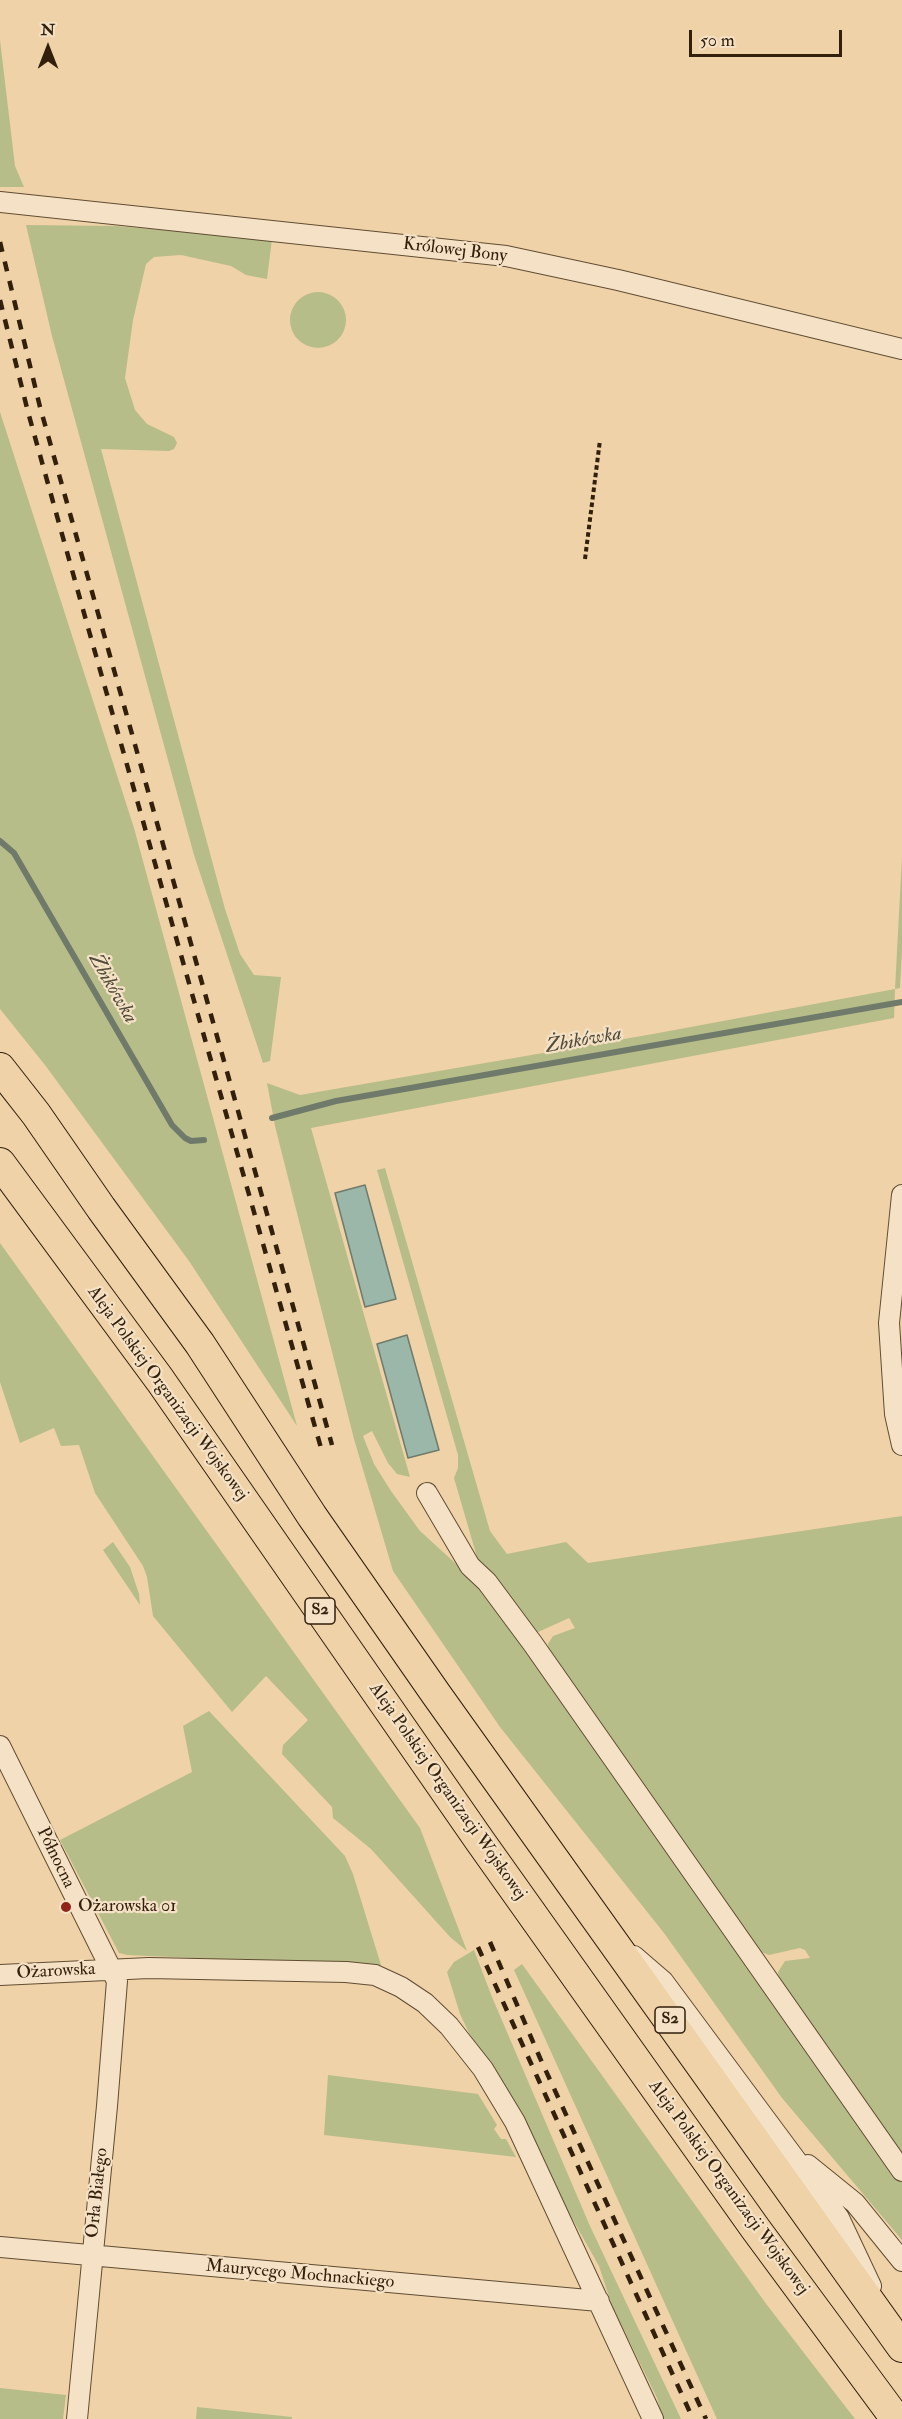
<!DOCTYPE html>
<meta charset="utf-8">
<style>
body{margin:0}
#map{position:relative;width:902px;height:2419px;overflow:hidden;background:#efd2a7;font-family:"IM FELL Double Pica",serif}
canvas{display:block}
.north{position:absolute;left:18px;top:18px;width:60px;height:60px;-webkit-text-stroke:4px #f5e2c6;paint-order:stroke;rotate:0deg;font-size:16px;font-weight:700;line-height:24px;text-align:center;color:#321f0c}
.north::after{content:'';display:block;margin:auto;width:21px;height:27px;background:#321f0c;clip-path:polygon(50% 0,100% 100%,50% 72%,0 100%)}
.scale{position:absolute;left:689px;top:30px;width:153px;height:27px;box-sizing:border-box;border:3px solid #321f0c;border-top:0;padding-left:8px;font-size:18px;line-height:21px;white-space:nowrap;color:#321f0c;-webkit-text-stroke:4px #f5e2c6;paint-order:stroke}
</style>
<div id="map">
<canvas width="902" height="2419"></canvas>
<div class="north">N</div>
<div class="scale">50 m</div>
</div>
<script>
const g = document.querySelector('canvas').getContext('2d');
g.lineJoin = 'round';
function fillPath(path, color) {
  g.fillStyle = color;
  g.fill(path, 'evenodd');
}
function shape(rows) {
  const path = new Path2D();
  for (const r of rows) {
    if (r.length === 3) {
      path.moveTo(r[0] + r[2], r[1]);
      path.arc(r[0], r[1], r[2], 0, 2 * Math.PI);
      continue;
    }
    path.moveTo(r[0], r[1]);
    for (let i = 2; i < r.length; i += 2) path.lineTo(r[i], r[i + 1]);
  }
  return path;
}
function trace(path, color, width, dash) {
  g.strokeStyle = color;
  g.lineWidth = width;
  g.lineCap = dash ? 'butt' : 'round';
  g.setLineDash(dash || []);
  g.stroke(path);
}
function write(font, color, halo, rows, align = 'center') {
  g.font = font + ' "IM FELL Double Pica",serif';
  g.lineWidth = 4.5;
  g.setLineDash([]);
  g.textBaseline = 'middle';
  g.strokeStyle = halo;
  g.fillStyle = color;
  for (const [text, x, y, turn = 0] of rows) {
    g.save();
    g.translate(x, y);
    g.rotate((+turn || 0) * Math.PI / 180);
    g.textAlign = isNaN(turn) ? turn : align;
    if (halo) g.strokeText(text, 0, 0);
    g.fillText(text, 0, 0);
    g.restore();
  }
}
const green = shape([
 [0,40,15,166,24,187,0,187],
 [26,225,116,226,272,239,267,279,246,275,231,266,181,255,154,257,146,264,133,320,125,378,135,410,147,424,174,437,177,443,174,449,169,451,101,449,225,909,240,954,254,975,281,977,270,1061,263,1063,194,855,52,336],
 [318,320,28],
 [0,412,134,828,297,1426,189,1261,45,1065,0,1009],
 [902,857,902,951,900,988,895,989,894,1018,311,1128,410,1477,397,1474,388,1463,372,1431,363,1436,374,1464,391,1491,420,1531,488,1593,902,2183,902,2240,782,2098,664,1933,500,1727,393,1571,354,1439,275,1126,267,1083,300,1095,653,1034,895,989],
 [385,1168,490,1531,507,1554,566,1542,588,1563,902,1516,902,2157,779,1982,778,1972,785,1961,810,1958,805,1950,800,1948,769,1955,756,1950,549,1652,548,1644,553,1636,575,1628,569,1618,536,1633,479,1564,454,1478,458,1468,458,1455,377,1170],
 [0,1243,420,1828,467,1951,450,1937,371,1849,333,1818,332,1807,282,1754,283,1745,308,1720,266,1676,232,1712,153,1616,147,1577,143,1566,95,1493,79,1445,61,1446,54,1428,20,1443,0,1382],
 [113,1542,130,1567,139,1594,140,1605,103,1550],
 [209,1711,345,1856,353,1874,381,1965,238,1960,127,1955,119,1953,60,1840,192,1772,183,1726],
 [474,1950,492,1997,590,2226,681,2419,663,2419,657,2398,612,2306,599,2266,560,2197,515,2105,469,2033,460,2014,447,1972,454,1962],
 [522,1964,767,2305,855,2419,717,2419,514,1970],
 [328,2075,478,2094,497,2125,494,2129,501,2139,506,2139,516,2157,324,2135],
 [0,2388,66,2395,63,2419,0,2419],
 [197,2407,292,2417,292,2419,196,2419]
]);
const water = shape([
 [365,1185,396,1299,365,1307,335,1193,365,1185],
 [407,1335,439,1450,408,1458,377,1344,407,1335]
]);
const stream = shape([
 [0,841,14,853,21,865,172,1125,185,1138,191,1141,204,1140],
 [272,1118,336,1101,902,1002]
]);
const path = shape([
 [585,559,600,440]
]);
const minor = shape([
 [0,202,506,256,618,280,902,349],
 [902,1195,889,1323,895,1414,902,1445],
 [427,1493,470,1566,487,1582,533,1644,902,2171],
 [0,1746,117,1981,107,2106,77,2419],
 [634,1956,663,1981,839,2218,871,2286],
 [0,1975,149,1968,346,1972,375,1975,401,1987,425,2003,449,2026,483,2069,515,2122,653,2419],
 [808,2165,855,2203,902,2261],
 [0,2247,599,2301]
]);
const highway = shape([
 [0,1068,36,1114,101,1208,200,1344,312,1516,436,1694,902,2347],
 [0,1163,160,1380,480,1841,755,2228,896,2419]
]);
const rail = shape([
 [0,242,40,407,332,1445],
 [0,300,28,412,89,631,321,1448],
 [490,1942,540,2058,706,2419],
 [478,1947,693,2419]
]);
const markers = [
 [66,1907,6,"#8f2418"]
];
const shields = [
 [320,1611,30],
 [670,2020,30]
];
const shieldNames = [
 ["S2",320,1611],
 ["S2",670,2020]
];
const streetNames = [
 ["Królowej Bony",455,251,7],
 ["Aleja Polskiej Organizacji Wojskowej",167,1394,54],
 ["Aleja Polskiej Organizacji Wojskowej",447,1792,55],
 ["Północna",55,1858,64],
 ["Ożarowska",56,1972,-3],
 ["Aleja Polskiej Organizacji Wojskowej",728,2188,54],
 ["Orła Białego",98,2193,-84],
 ["Maurycego Mochnackiego",300,2275,5]
];
const poiNames = [
 ["Ożarowska 01",78,1907]
];
const waterNames = [
 ["Żbikówka",112,989,60],
 ["Żbikówka",584,1041,-10]
];
fillPath(green, '#b7bd89');
fillPath(water, '#9ab7a9');
trace(water, '#707a6a', 1.5);
trace(stream, '#707a6a', 6);
trace(minor, '#614c33', 22);
trace(highway, '#321f0c', 32);
trace(path, '#321f0c', 4, [4.5, 3]);
trace(minor, '#f5e2c6', 20);
trace(highway, '#efd2a7', 30);
trace(rail, '#321f0c', 4.5, [10, 10]);
for (const [x, y, r, color] of markers) {
  const dot = new Path2D();
  dot.arc(x, y, r, 0, 2 * Math.PI);
  g.fillStyle = color;
  g.fill(dot);
  trace(dot, '#f5e2c6', 2);
}
for (const [x, y, w] of shields) {
  const box = new Path2D();
  box.roundRect(x - w / 2, y - 13, w, 26, 4.5);
  g.fillStyle = '#f5e2c6';
  g.fill(box);
  trace(box, '#321f0c', 1.5);
}
write('bold 16px', '#321f0c', null, shieldNames);
write('18px', '#321f0c', '#f5e2c6', streetNames);
write('18px', '#321f0c', '#f5e2c6', poiNames, 'left');
write('italic 20px', '#514d3b', '#f5e2c6', waterNames);
</script>
